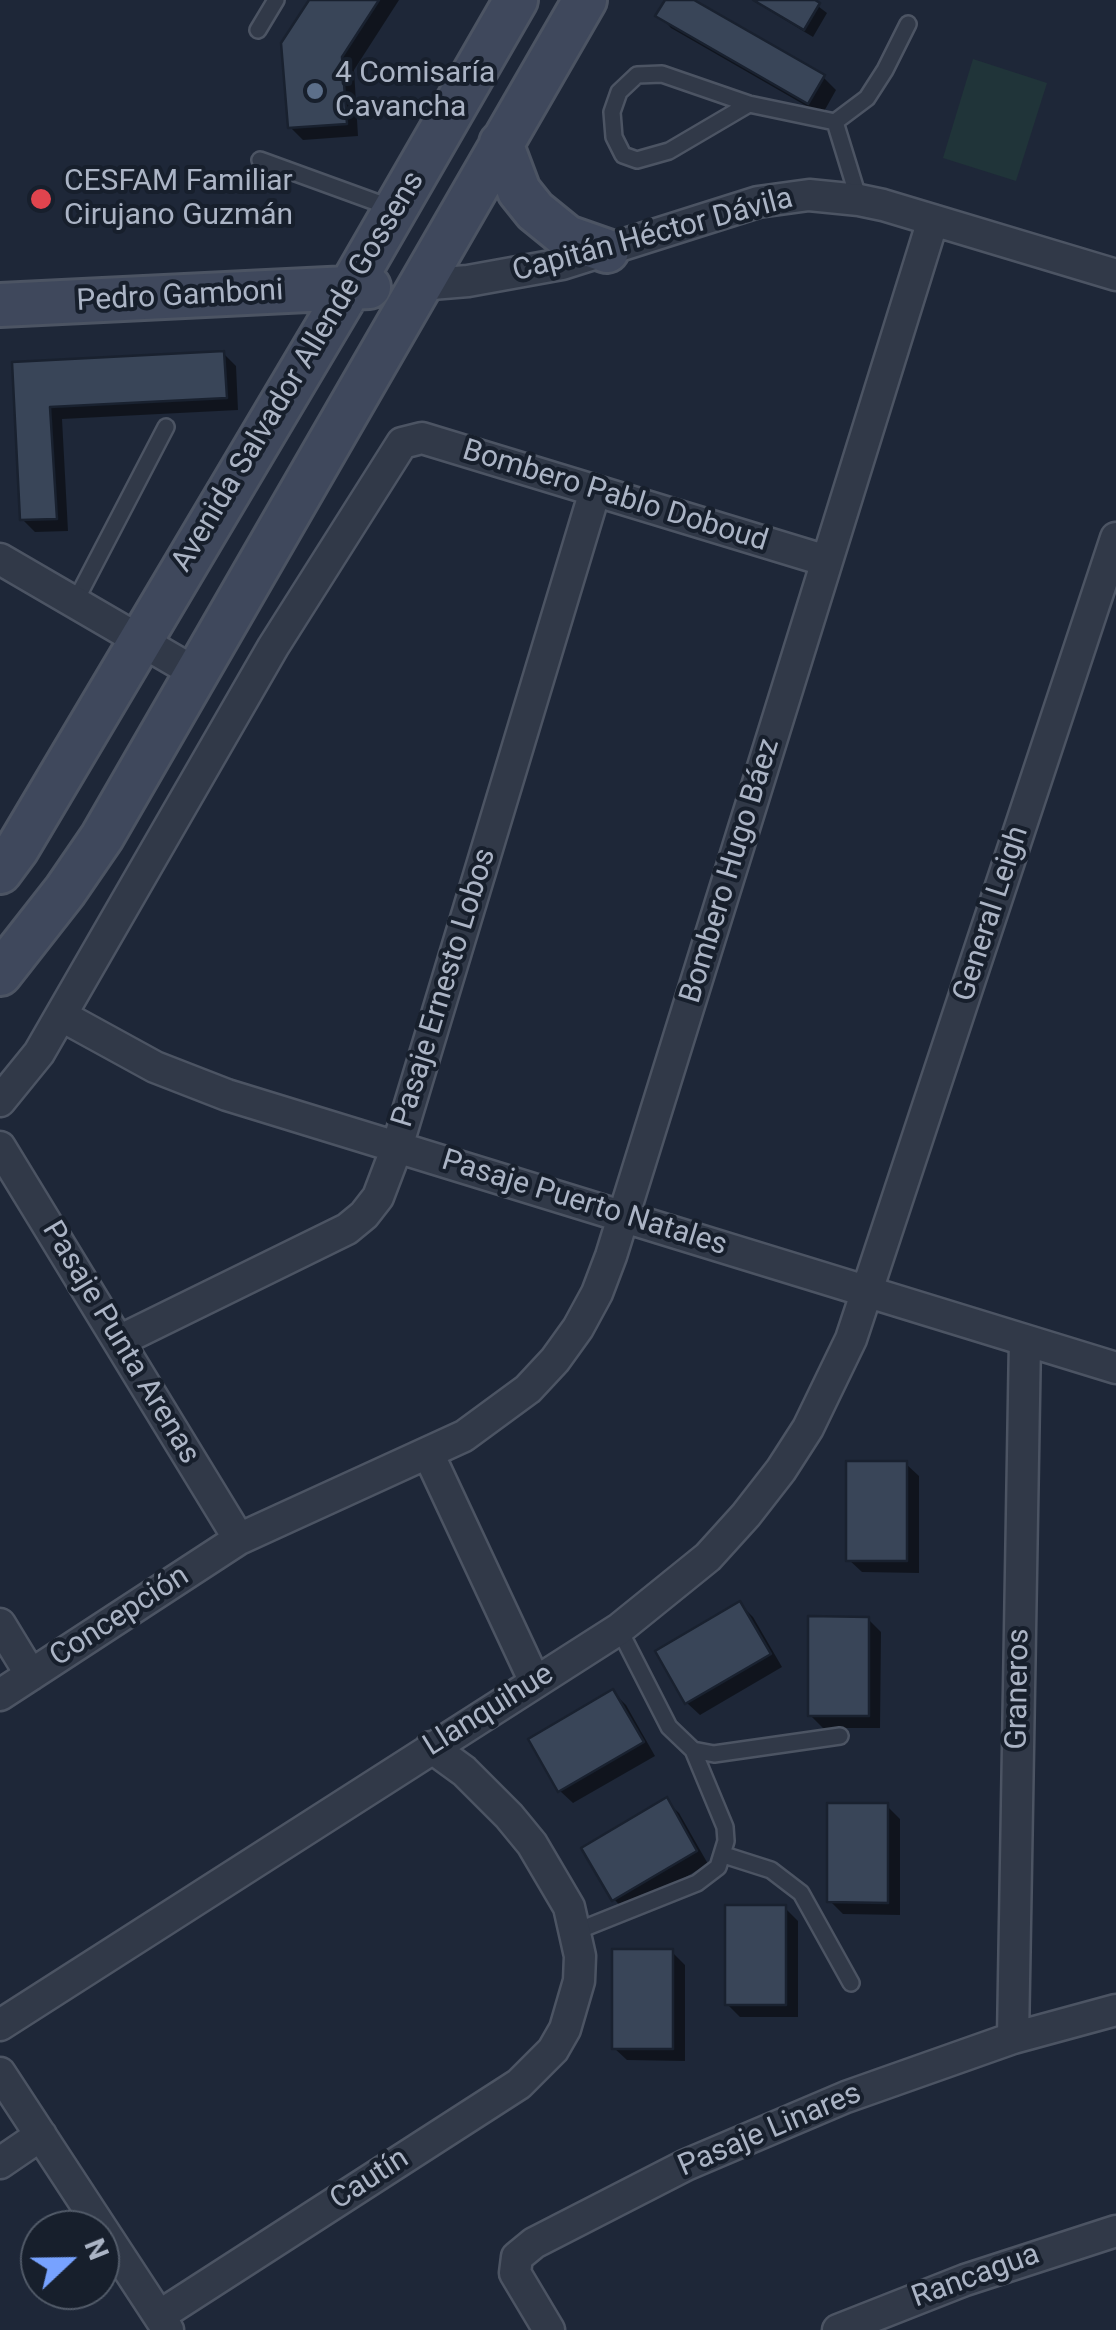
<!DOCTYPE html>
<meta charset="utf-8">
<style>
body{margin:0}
#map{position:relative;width:1116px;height:2330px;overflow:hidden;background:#1e2738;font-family:Roboto,sans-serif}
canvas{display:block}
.north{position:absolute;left:20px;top:2210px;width:100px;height:100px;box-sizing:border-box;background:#171f2c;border:2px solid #525b69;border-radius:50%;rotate:68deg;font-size:28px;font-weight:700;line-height:40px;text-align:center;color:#abb4c5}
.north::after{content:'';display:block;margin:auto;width:35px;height:45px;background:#77a2ff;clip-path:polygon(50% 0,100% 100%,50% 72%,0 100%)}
</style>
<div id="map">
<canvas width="1116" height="2330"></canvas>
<div class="north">N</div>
</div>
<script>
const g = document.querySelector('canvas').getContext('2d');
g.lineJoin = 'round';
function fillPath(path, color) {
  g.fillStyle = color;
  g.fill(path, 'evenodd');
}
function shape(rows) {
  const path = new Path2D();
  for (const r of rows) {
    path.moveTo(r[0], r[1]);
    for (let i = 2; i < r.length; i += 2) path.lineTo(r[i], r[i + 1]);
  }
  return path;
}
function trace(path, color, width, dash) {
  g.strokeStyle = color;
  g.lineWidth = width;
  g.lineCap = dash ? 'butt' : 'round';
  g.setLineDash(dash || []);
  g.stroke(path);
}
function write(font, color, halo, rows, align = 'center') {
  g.font = font + ' Roboto,sans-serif';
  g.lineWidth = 8;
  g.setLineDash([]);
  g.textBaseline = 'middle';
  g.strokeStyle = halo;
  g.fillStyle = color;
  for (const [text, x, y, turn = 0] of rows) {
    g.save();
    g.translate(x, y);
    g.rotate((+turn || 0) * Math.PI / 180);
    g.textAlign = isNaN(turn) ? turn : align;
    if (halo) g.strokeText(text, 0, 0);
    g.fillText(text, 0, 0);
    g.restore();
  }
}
const green = shape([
 [973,59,1047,83,1016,181,943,158]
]);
const shadow = shape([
 [312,0,399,0,354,70,358,136,303,140,290,127],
 [668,0,689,0,823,77,836,90,822,115,671,28,659,15],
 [752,0,810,0,827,13,813,37],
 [223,353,236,366,238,410,62,419,68,531,35,532,22,519,14,364],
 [906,1464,919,1476,919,1573,862,1572,849,1560],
 [740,1604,753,1617,782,1667,700,1715,687,1703],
 [868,1619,881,1632,880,1728,823,1728,810,1715],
 [613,1692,626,1705,655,1756,573,1803,560,1791,531,1740],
 [666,1801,679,1813,708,1864,626,1912,614,1899],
 [887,1806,900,1819,900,1915,843,1914,830,1901],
 [785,1908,798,1921,798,2017,740,2017,727,2004],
 [672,1952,685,1965,685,2061,627,2060,614,2048]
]);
const building = shape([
 [309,0,379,0,342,57,347,124,288,128,281,43,309,0],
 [665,0,694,0,825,75,808,104,655,16,665,0],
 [753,0,815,0,820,3,804,30,753,0],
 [224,351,227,398,50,407,57,519,20,520,12,362,224,351],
 [846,1461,907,1461,907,1561,846,1561,846,1461],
 [740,1601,771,1654,685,1704,655,1651,740,1601],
 [808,1616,869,1617,869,1716,808,1716,808,1616],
 [613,1689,644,1742,558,1792,528,1739,613,1689],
 [667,1797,697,1851,612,1901,581,1848,667,1797],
 [827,1803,888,1803,888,1903,827,1902,827,1803],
 [725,1905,786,1905,786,2005,725,2005,725,1905],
 [612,1949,673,1949,673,2049,612,2049,612,1949]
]);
const lane = shape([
 [258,30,276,0],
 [749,104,669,151,637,160,623,155,614,137,612,112,619,92,637,75,662,74,749,104,835,122,859,200],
 [835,122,867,98,885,70,908,24],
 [260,160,392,208],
 [75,602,166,427],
 [619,1629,669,1727,693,1750,714,1754,840,1736],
 [724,1855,771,1870,801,1893,851,1983],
 [577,1931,697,1883,718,1867,726,1841,725,1827,693,1750]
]);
const street = shape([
 [419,285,468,281,562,264,758,202,809,195,859,200,883,205,1116,275],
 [0,559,196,673],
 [62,1016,155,1067,227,1095,1116,1368],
 [0,1101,39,1053,273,647,402,443,422,438,827,561],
 [0,1147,239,1539],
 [119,1341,347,1229,364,1215,378,1197,397,1147,595,491],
 [428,1453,535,1682],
 [0,1624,31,1675],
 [0,1695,239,1539,464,1436,528,1389,555,1360,578,1328,597,1293,611,1256,933,220],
 [0,2025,619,1629,708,1557,746,1515,781,1470,808,1428,851,1339,1116,538],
 [1013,2038,1025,1340],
 [0,2073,168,2330],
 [0,2163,41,2135],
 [159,2316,519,2084,553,2050,565,2029,579,1981,580,1956,569,1907,532,1844,509,1816,464,1771,431,1747],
 [549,2330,515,2273,517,2257,534,2243,686,2165,846,2097,1013,2038,1116,2010],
 [838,2330,965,2280,1116,2231]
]);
const secondary = shape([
 [501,143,519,191,535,211,567,237,607,251],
 [0,305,369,287],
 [0,872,17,849,350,288,516,0],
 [0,974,65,891,102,837,585,0]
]);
const markers = [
 [315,91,10,"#5c6f8a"],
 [41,199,12,"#e0444e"]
];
const poiNames = [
 ["4 Comisaría",335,74],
 ["Cavancha",335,108],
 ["CESFAM Familiar",64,182],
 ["Cirujano Guzmán",64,216]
];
const streetNames = [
 ["Capitán Héctor Dávila",653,236,-15],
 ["Pedro Gamboni",180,297,-3],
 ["Avenida Salvador Allende Gossens",299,372,-59],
 ["Bombero Pablo Doboud",615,497,17],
 ["Bombero Hugo Báez",731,871,-73],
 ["General Leigh",992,914,-72],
 ["Pasaje Ernesto Lobos",445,988,-73],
 ["Pasaje Puerto Natales",584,1204,17],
 ["Pasaje Punta Arenas",120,1343,59],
 ["Concepción",120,1617,-33],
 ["Graneros",1019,1689,-89],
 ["Llanquihue",489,1711,-32],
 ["Pasaje Linares",770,2131,-23],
 ["Cautín",370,2180,-33],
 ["Rancagua",976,2277,-20]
];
fillPath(green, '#203439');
fillPath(shadow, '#0007');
fillPath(building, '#394558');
trace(building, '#19212f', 2.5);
trace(lane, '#4c5463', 20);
trace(street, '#4c5463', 35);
trace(secondary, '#4c5463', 48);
trace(lane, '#313948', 15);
trace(street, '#313948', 30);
trace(secondary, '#3f485c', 42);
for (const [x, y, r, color] of markers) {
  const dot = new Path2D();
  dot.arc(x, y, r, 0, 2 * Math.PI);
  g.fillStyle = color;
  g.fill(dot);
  trace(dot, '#171f2c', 4);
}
write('30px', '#abb4c5', '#171f2c', poiNames, 'left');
write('30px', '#abb4c5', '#171f2c', streetNames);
</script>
